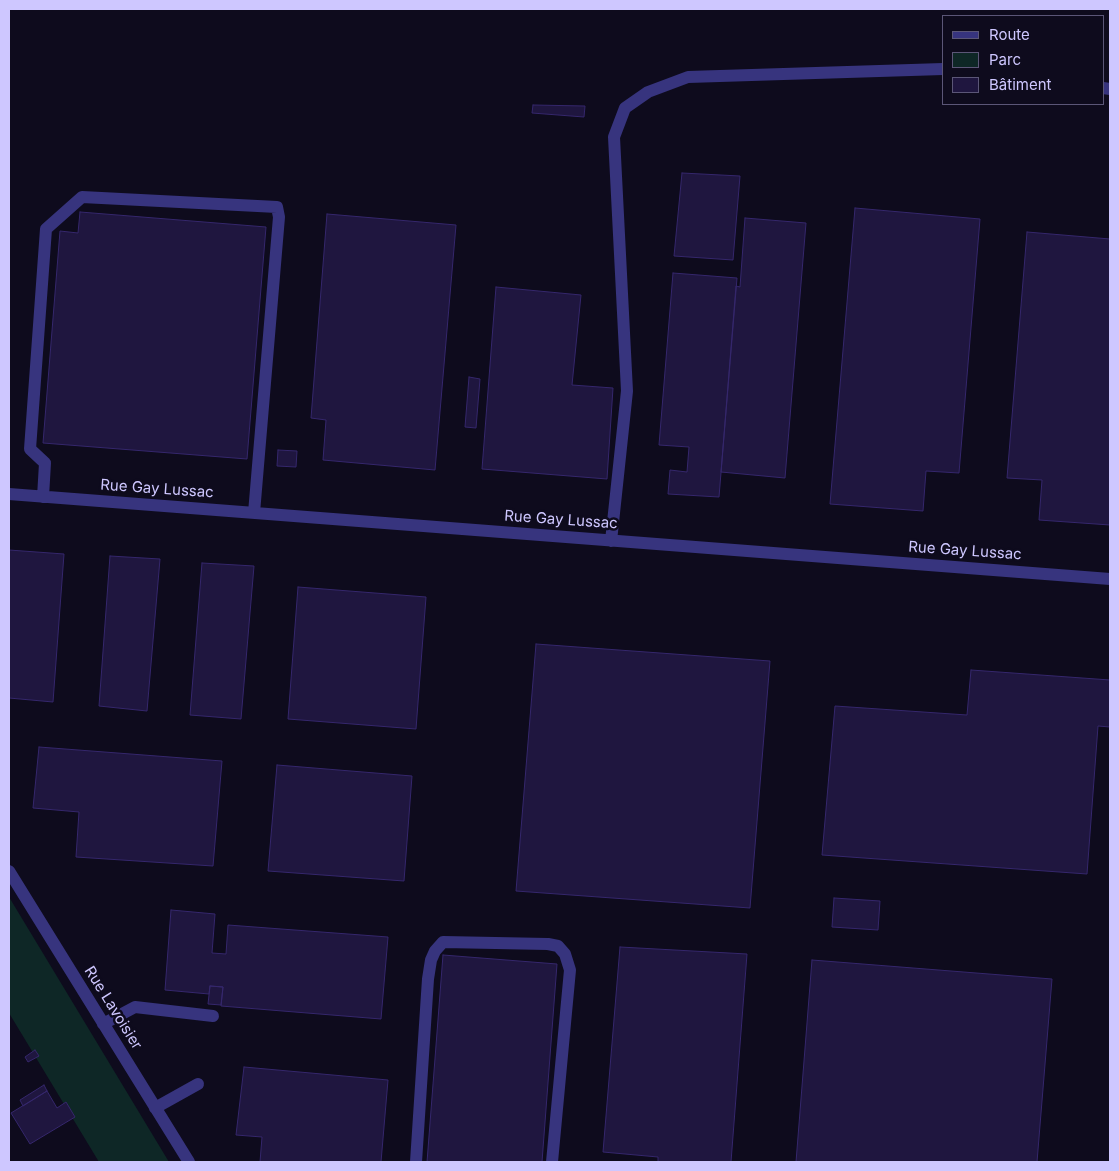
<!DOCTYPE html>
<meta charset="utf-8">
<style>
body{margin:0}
#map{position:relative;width:1119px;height:1171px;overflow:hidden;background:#0e0b1d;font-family:Inter,sans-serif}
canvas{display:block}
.frame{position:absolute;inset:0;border:10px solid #cec7ff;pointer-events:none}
.legend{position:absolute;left:942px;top:15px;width:162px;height:90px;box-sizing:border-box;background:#0e0b1d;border:1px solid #5b5677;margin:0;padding:6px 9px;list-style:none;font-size:15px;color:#cec7ff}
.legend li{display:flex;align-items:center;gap:10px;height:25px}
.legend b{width:25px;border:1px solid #5b5677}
</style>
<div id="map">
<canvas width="1119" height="1171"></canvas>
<div class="frame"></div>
<ul class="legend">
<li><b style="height:6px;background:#37347e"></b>Route</li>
<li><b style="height:14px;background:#0e2726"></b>Parc</li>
<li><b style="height:14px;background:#1f163f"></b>Bâtiment</li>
</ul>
</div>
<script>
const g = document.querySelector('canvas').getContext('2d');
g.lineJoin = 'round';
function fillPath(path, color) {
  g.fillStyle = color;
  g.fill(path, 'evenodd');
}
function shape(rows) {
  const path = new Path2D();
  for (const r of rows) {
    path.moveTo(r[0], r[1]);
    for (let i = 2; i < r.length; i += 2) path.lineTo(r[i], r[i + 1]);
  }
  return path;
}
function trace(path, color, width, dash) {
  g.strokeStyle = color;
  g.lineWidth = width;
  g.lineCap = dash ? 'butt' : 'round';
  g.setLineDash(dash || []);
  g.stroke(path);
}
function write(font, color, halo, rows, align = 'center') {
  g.font = font + ' Inter,sans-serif';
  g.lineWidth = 5;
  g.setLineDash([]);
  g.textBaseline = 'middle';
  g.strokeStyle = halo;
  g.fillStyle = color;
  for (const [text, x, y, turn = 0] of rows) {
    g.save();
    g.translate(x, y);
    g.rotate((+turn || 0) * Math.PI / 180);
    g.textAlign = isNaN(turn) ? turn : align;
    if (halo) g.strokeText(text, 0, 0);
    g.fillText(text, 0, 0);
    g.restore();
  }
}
const green = shape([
 [9,897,169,1162,99,1162,9,1013]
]);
const building = shape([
 [533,105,585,106,584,117,532,113,533,105],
 [682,173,740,176,733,260,674,256,682,173],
 [855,208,980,219,959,473,926,471,923,511,830,504,855,208],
 [80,212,266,227,247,459,43,443,60,231,78,233,80,212],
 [327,214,456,225,435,470,323,460,326,420,311,418,327,214],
 [745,218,806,223,785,478,721,472,736,286,740,287,745,218],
 [1027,232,1110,239,1110,525,1039,520,1042,480,1007,478,1027,232],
 [673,273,737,278,719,497,668,494,670,470,687,472,689,447,659,445,673,273],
 [496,287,581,295,572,385,613,388,607,479,482,469,496,287],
 [469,377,480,379,476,428,465,427,469,377],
 [278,450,297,451,296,467,277,466,278,450],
 [9,550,64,554,53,702,9,698,9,550],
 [110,556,160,559,147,711,99,706,110,556],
 [202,563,254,566,241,719,190,715,202,563],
 [298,587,426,597,416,729,288,719,298,587],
 [536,644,770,661,750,908,516,891,536,644],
 [971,670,1110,680,1110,727,1098,726,1087,874,822,855,835,706,967,715,971,670],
 [39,747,222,761,213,866,76,857,79,812,33,808,39,747],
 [277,765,412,776,404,881,268,871,277,765],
 [834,898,880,901,878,930,832,927,834,898],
 [171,910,215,914,212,953,226,954,228,925,388,937,381,1019,221,1006,223,987,210,986,209,994,165,990,171,910],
 [620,947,747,954,731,1162,658,1162,658,1157,603,1152,620,947],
 [443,955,557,964,542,1162,427,1162,443,955],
 [812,960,1052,979,1037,1162,796,1162,812,960],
 [210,986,223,987,221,1005,208,1004,210,986],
 [35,1050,39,1056,28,1062,25,1057,35,1050],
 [244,1067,388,1080,381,1162,260,1162,262,1137,236,1135,244,1067],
 [44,1085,47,1091,23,1106,20,1100,44,1085],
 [47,1091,57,1108,66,1102,75,1117,30,1144,11,1113,47,1091]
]);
const minor = shape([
 [1103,88,1110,89],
 [9,494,1110,579],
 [43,497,45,463,30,449,46,229,82,197,277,207,279,217,254,513],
 [611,541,627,391,614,137,625,108,648,92,688,77,943,69],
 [9,871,189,1162],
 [103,1024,135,1007,213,1016],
 [155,1108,198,1084],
 [416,1162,428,979,431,960,435,951,443,942,548,944,558,946,565,954,570,970,552,1162]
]);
const streetNames = [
 ["Rue Gay Lussac",157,489,4],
 ["Rue Gay Lussac",561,520,4],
 ["Rue Gay Lussac",965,551,4],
 ["Rue Lavoisier",113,1008,58]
];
fillPath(green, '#0e2726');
fillPath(building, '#1f163f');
trace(building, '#35276c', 1);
trace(minor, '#37347e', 12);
write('15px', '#cec7ff', '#0e0b1d', streetNames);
</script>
